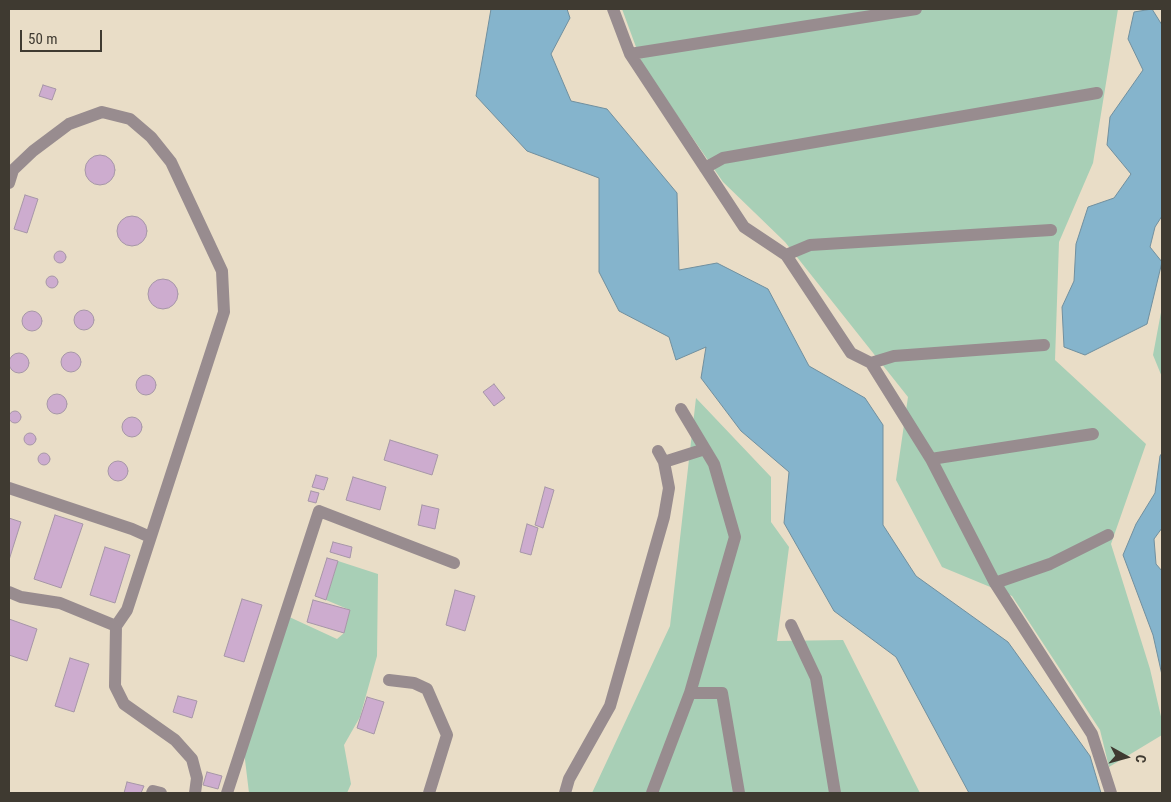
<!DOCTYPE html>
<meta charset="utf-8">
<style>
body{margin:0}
#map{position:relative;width:1171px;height:802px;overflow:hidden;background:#e9ddc7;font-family:"Roboto Condensed",sans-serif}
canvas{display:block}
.frame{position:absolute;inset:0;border:10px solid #3f3a31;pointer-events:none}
.north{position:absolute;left:1101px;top:732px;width:50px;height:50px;-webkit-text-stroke:4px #e9ddc7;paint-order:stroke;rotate:97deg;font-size:14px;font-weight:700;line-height:20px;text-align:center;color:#3f3a31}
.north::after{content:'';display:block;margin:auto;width:18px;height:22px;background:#3f3a31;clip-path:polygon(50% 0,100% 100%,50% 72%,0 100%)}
.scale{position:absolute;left:20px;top:30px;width:82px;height:22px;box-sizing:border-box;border:2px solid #3f3a31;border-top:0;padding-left:6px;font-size:15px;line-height:18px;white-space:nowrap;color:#3f3a31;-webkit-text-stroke:4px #e9ddc7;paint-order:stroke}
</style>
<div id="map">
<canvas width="1171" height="802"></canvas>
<div class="frame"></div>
<div class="north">С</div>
<div class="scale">50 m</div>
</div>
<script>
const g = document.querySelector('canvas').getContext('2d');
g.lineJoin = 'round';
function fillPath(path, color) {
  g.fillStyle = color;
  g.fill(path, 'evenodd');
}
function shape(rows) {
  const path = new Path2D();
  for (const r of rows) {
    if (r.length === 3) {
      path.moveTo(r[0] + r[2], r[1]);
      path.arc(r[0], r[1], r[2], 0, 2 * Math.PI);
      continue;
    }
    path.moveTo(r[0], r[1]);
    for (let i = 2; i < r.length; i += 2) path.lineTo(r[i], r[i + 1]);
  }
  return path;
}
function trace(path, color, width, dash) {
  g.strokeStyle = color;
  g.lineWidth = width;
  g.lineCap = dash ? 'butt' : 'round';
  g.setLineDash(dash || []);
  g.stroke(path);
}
const green = shape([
 [622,9,1118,9,1093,163,1059,242,1055,360,1146,444,1111,544,1150,669,1162,721,1162,735,1109,767,1100,730,1012,596,942,567,896,480,908,397,785,242,723,182,643,66],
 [1162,307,1162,377,1153,355],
 [696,398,771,477,771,522,789,547,777,641,843,640,920,793,592,793,670,626],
 [338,561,378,574,377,656,360,717,344,745,351,784,347,793,249,793,243,743,285,615,337,639,344,633,350,610,326,600]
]);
const water = shape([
 [491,9,567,9,570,18,551,54,571,101,607,109,677,193,679,270,717,263,768,289,809,366,865,398,883,425,883,525,916,576,1008,642,1090,756,1101,793,969,793,896,657,834,611,784,523,789,472,741,431,701,378,706,347,676,360,669,337,619,311,599,272,599,178,527,151,476,96,491,9],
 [1152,9,1162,25,1162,216,1155,227,1150,247,1162,262,1147,324,1085,355,1064,347,1062,307,1074,281,1076,244,1088,207,1114,198,1131,174,1107,145,1110,117,1143,70,1128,39,1134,12,1152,9],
 [1162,453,1162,528,1154,539,1156,564,1162,571,1162,675,1153,635,1123,555,1136,524,1155,493,1160,456,1162,453]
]);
const building = shape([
 [43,85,56,89,52,100,39,96,43,85],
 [100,170,15],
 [25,195,38,199,27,233,14,229,25,195],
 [132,231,15],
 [60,257,6],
 [52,282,6],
 [163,294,15],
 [84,320,10],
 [32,321,10],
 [71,362,10],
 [19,363,10],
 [146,385,10],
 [494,384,505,398,494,406,483,392,494,384],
 [57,404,10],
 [15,417,6],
 [132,427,10],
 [30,439,6],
 [390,440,438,455,432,475,384,460,390,440],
 [44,459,6],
 [118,471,10],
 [316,475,328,478,324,490,312,487,316,475],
 [353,477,386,487,380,510,346,500,353,477],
 [545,487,554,490,543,528,535,525,545,487],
 [311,491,319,493,316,503,308,501,311,491],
 [422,505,439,509,435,529,418,525,422,505],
 [55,515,83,524,61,588,34,579,55,515],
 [9,518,21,522,9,560,9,518],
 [527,524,538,528,531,555,520,552,527,524],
 [333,542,352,547,350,558,330,552,333,542],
 [105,547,130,555,115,603,90,595,105,547],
 [327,558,338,561,326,600,315,596,327,558],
 [455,590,475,596,465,631,446,625,455,590],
 [242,599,262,605,244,662,224,656,242,599],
 [313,600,350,610,344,633,307,622,313,600],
 [9,619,37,629,27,661,9,655,9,619],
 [70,658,89,664,74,712,55,706,70,658],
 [178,696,197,701,192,718,173,712,178,696],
 [367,697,384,702,374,734,357,728,367,697],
 [207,772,222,776,218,789,203,785,207,772],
 [127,782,144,786,141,793,124,793,127,782]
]);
const minor = shape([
 [613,9,630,54,744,227,786,255,851,353,871,363,931,459,995,583,1092,734,1111,793],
 [630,54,916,9],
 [705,168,723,158,1097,93],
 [9,183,13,170,33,151,69,124,102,112,130,119,151,137,171,162,222,271,224,312,127,610,116,626,115,686,124,704,175,740,192,759,197,778,195,793],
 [786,255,810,245,1051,230],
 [871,363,894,356,1044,345],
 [931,459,1093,434],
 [664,462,705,449],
 [9,488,132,529,150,537],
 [995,583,1050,564,1108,535],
 [9,592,21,597,60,603,116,626],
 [791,625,816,678,835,793],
 [389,680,414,683,427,689,447,735,429,793],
 [690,693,722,693,739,793],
 [152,793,153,791,161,793],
 [227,793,319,511,454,563],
 [565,793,569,779,610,706,664,517,669,488,664,462,658,451],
 [652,793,690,693,735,537,714,464,681,409]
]);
fillPath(green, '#a8cfb6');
fillPath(water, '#85b4cc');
trace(water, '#708f9e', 1);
fillPath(building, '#cdaccf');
trace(building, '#a696a7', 1);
trace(minor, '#988c8f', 12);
</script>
